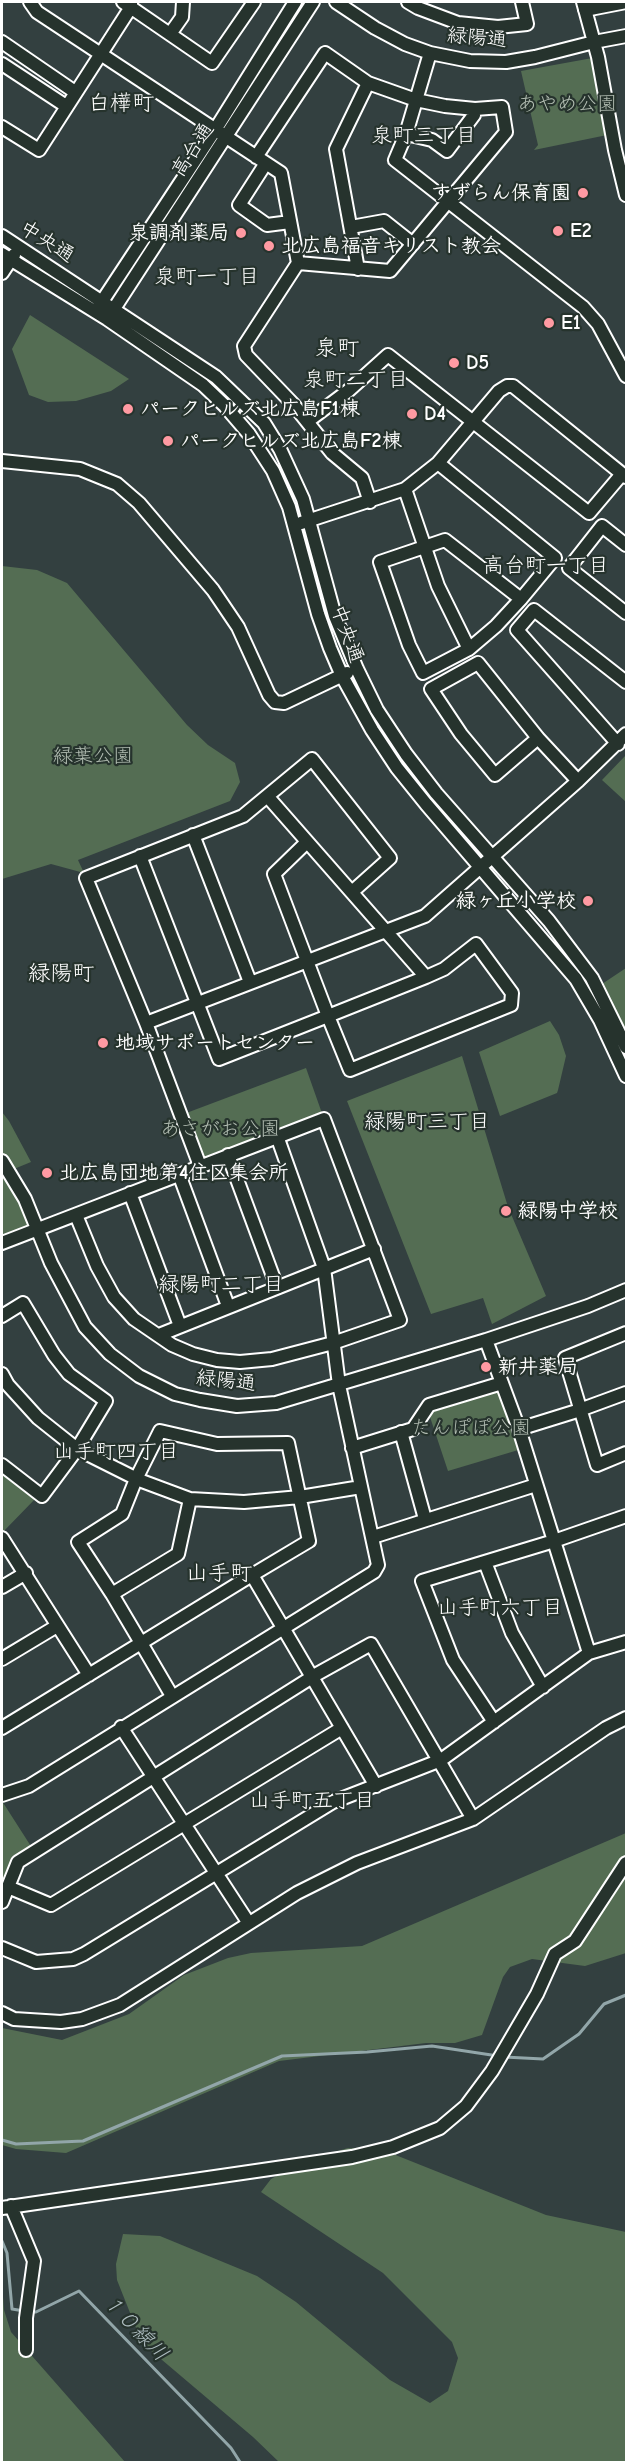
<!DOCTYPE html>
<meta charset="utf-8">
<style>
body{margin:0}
#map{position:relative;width:628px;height:2464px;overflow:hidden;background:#334040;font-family:"Comic Neue",sans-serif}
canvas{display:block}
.frame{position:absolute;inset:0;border:3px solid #fff;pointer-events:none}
</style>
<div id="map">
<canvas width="628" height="2464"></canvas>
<div class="frame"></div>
</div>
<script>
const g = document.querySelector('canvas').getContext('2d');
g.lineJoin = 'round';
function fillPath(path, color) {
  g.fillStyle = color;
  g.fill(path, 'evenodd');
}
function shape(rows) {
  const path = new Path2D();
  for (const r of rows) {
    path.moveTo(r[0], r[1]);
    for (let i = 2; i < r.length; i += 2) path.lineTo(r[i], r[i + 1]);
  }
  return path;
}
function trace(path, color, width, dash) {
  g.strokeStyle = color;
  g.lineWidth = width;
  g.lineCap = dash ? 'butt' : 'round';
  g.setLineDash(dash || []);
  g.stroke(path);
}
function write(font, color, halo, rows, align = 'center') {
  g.font = font + ' "Comic Neue","Klee One",sans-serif';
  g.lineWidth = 4.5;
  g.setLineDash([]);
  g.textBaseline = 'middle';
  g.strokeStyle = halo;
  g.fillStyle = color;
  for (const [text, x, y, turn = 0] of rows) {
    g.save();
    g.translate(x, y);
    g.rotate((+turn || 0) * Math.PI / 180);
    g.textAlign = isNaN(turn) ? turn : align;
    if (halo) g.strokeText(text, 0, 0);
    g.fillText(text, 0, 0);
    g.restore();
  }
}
const green = shape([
 [598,57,612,134,534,150,538,145,521,71],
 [30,315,129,379,111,391,76,401,48,402,29,395,12,349],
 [2,566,37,570,67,583,187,725,208,745,235,763,240,782,230,801,78,860,84,873,51,864,2,879],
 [626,755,626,802,602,780],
 [626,968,626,1031,602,984],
 [550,1021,559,1035,566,1056,558,1090,557,1093,500,1116,479,1052],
 [462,1056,508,1207,546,1296,492,1324,483,1298,431,1314,347,1101],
 [306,1068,324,1119,200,1166,181,1115],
 [2,1112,9,1121,31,1162,9,1171,38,1229,2,1243],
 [502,1383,525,1448,448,1471,427,1408],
 [2,1465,42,1496,35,1499,2,1533],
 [2,1801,34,1851,17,1862,8,1887,2,1885],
 [626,1833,626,1953,585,1966,532,1959,510,1967,503,1977,482,2035,455,2043,426,2043,279,2061,66,2153,16,2149,2,2145,2,2028,62,2040,129,2014,184,1975,228,1958,251,1953,362,1946],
 [348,2148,383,2150,546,2215,626,2232,626,2462,279,2462,253,2437,142,2343,117,2280,116,2264,123,2234,160,2236,257,2276,296,2302,390,2380,430,2403,448,2391,458,2358,452,2342,383,2273,261,2192,271,2179,293,2167,318,2157],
 [2,2283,4,2310,11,2332,125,2462,2,2462]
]);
const stream = shape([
 [504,2057,543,2059,579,2034,604,2004,626,1995],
 [2,2140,16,2144,83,2141,282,2056,367,2052,432,2046,498,2056],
 [2,2241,7,2253,12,2309,24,2311],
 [30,2312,36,2312,79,2291,231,2448,240,2462]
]);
const minor = shape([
 [30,2,37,12,281,173,298,263,244,346,246,355,293,404,332,453,362,478,370,502],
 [123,2,212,63,254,2],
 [336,2,375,28,405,44,430,53,470,61,506,62,535,57,594,42,626,36],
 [408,2,418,8,458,23,498,27,527,24,522,2],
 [583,2,598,57,615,150,626,195],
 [585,10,626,2],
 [170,34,182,17,183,2],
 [2,42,75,92],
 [430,53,406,134,395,160,583,307,598,324,626,376],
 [2,64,66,106],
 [2,127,39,150,131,7,131,2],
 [406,134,432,140,447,151,474,115,475,109],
 [256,157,325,53,368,83,416,100,445,106,475,109,502,107,506,132,390,271,298,263],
 [266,163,239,205,267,225,290,222],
 [351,227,384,221,413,244],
 [2,236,216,377,264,423,280,449,303,499,335,616,357,669,377,710,406,754,436,793,549,921,592,978,626,1047],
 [2,254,107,319,203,385,225,406,249,434,273,471,289,507,318,614,330,648,342,676,372,730,397,768,426,804,576,979,600,1020,626,1076],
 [358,269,336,149,368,83],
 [2,273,14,255],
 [99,306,215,130,295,2],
 [110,315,313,2],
 [308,421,348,391,388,355,589,513,622,474],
 [2,461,80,469,117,484,139,503,213,590,238,627,269,695,275,702,284,703,347,673],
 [438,463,555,558,521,599,496,626,469,649,423,673,409,645,380,562,445,540,521,599],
 [405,489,438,586,469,649],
 [301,523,405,489,438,463,499,391,507,386,513,386,626,477],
 [626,545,602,526,569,568,626,613],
 [538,738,495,775,461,734,431,689,478,663,538,738,578,781],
 [618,744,517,630,534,610,626,682],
 [268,797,426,977],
 [193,835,250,982],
 [140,856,219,1059,328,1016,426,977,444,969,476,944,512,993,511,1005,350,1070,328,1016,307,961,274,874,307,842],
 [146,1023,425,916,578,781,626,734],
 [228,1155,277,1287],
 [2,1161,25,1199,51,1263,85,1327,110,1354,139,1376,175,1394,200,1400,237,1406,276,1403,486,1340,588,1306,626,1290],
 [200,1166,146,1023,86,878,243,816,312,759,390,858,352,892],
 [179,1174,228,1306],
 [130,1193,180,1326],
 [2,1243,324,1119,400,1320,333,1343,272,1359,240,1362,217,1360,193,1354,172,1345,134,1319,114,1297,97,1266,76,1215],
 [2,1316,23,1303,54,1355,69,1374,106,1401,77,1449,42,1496,2,1465],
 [626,1333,565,1358,597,1465,626,1453],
 [159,1335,374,1249],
 [486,1340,519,1429,554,1541,626,1516],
 [2,1374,8,1385,38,1418,77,1449,139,1480,190,1499,244,1502,300,1497,361,1487],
 [519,1429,577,1411,626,1393],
 [401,1432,425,1519],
 [352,1448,413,1429,429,1405,502,1383],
 [373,1537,536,1485],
 [2,1538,89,1675],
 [485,1562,512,1633,543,1687],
 [252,1575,376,1786],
 [2,1587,26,1573],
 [112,1594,178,1554,190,1499],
 [2,1659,57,1626],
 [494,1722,453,1660,422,1581,554,1541,589,1653],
 [121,1727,248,1922],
 [2,1728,141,1643,252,1575,309,1541,288,1443,217,1444,160,1431,136,1479,122,1514,78,1542,112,1594,141,1643,172,1696],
 [2,1795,29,1786,374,1572,378,1565,339,1385,324,1268,277,1136],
 [8,1887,51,1905,342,1728],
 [2,1902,18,1862,317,1674,371,1644,473,1819],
 [2,1948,36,1962,73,1959,84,1954,333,1802,441,1760,589,1653,626,1642],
 [2,2013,14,2019,61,2022,82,2019,120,2005,297,1893,357,1863,473,1819,606,1728,626,1718],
 [11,2206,34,2261,26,2318,26,2350],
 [2,2208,352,2157,393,2147,440,2128,466,2106,492,2071,537,1994,555,1954,575,1941,626,1863]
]);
const markers = [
 [583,193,6,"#ff9aa2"],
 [558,231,6,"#ff9aa2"],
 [241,233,6,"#ff9aa2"],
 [269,246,6,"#ff9aa2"],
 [549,323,6,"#ff9aa2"],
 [454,363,6,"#ff9aa2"],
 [128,409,6,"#ff9aa2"],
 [412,414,6,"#ff9aa2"],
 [168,441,6,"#ff9aa2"],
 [588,901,6,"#ff9aa2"],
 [103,1043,6,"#ff9aa2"],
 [47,1173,6,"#ff9aa2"],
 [506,1211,6,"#ff9aa2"],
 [486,1367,6,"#ff9aa2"]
];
const streetNames = [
 ["緑陽通",477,38,5],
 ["高台通",193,150,-57],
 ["中央通",47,242,32],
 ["中央通",347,634,70],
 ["緑陽通",226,1381,6]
];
const parkNames = [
 ["あやめ公園",567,104],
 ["緑葉公園",93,756],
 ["あさがお公園",220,1129],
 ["たんぽぽ公園",471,1428]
];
const poiNames = [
 ["すずらん保育園",571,193,"right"],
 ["E2",570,231],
 ["泉調剤薬局",229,233,"right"],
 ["北広島福音キリスト教会",281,246],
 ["E1",561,323],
 ["D5",466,363],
 ["パークヒルズ北広島F1棟",140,409],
 ["D4",424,414],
 ["パークヒルズ北広島F2棟",180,441],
 ["緑ヶ丘小学校",576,901,"right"],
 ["地域サポートセンター",115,1043],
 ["北広島団地第4住区集会所",59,1173],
 ["緑陽中学校",518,1211],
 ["新井薬局",498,1367]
];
const neighbourhoodNames = [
 ["泉町三丁目",424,136],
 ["泉町一丁目",207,277],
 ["泉町二丁目",356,380],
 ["高台町一丁目",546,566],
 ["緑陽町三丁目",427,1122],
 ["緑陽町二丁目",221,1285],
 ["山手町四丁目",116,1452],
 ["山手町六丁目",500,1608],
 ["山手町五丁目",312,1801]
];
const waterNames = [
 ["１０線川",135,2328,46]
];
const quarterNames = [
 ["白樺町",121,104],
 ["泉町",337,349],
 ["緑陽町",61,974],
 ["山手町",219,1574]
];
fillPath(green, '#546d53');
trace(stream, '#92a6a9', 3);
trace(minor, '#fff', 16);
trace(minor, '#26332d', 12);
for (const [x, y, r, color] of markers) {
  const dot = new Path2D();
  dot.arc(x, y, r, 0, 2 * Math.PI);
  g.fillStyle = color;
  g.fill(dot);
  trace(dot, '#26332d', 2);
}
write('20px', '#fff', '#26332d', streetNames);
write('20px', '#b2bdb2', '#26332d', parkNames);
write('bold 20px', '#fff', '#26332d', poiNames, 'left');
write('21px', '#fff', '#26332d', neighbourhoodNames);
write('italic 21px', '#adbcbf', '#26332d', waterNames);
write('22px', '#fff', '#26332d', quarterNames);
</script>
